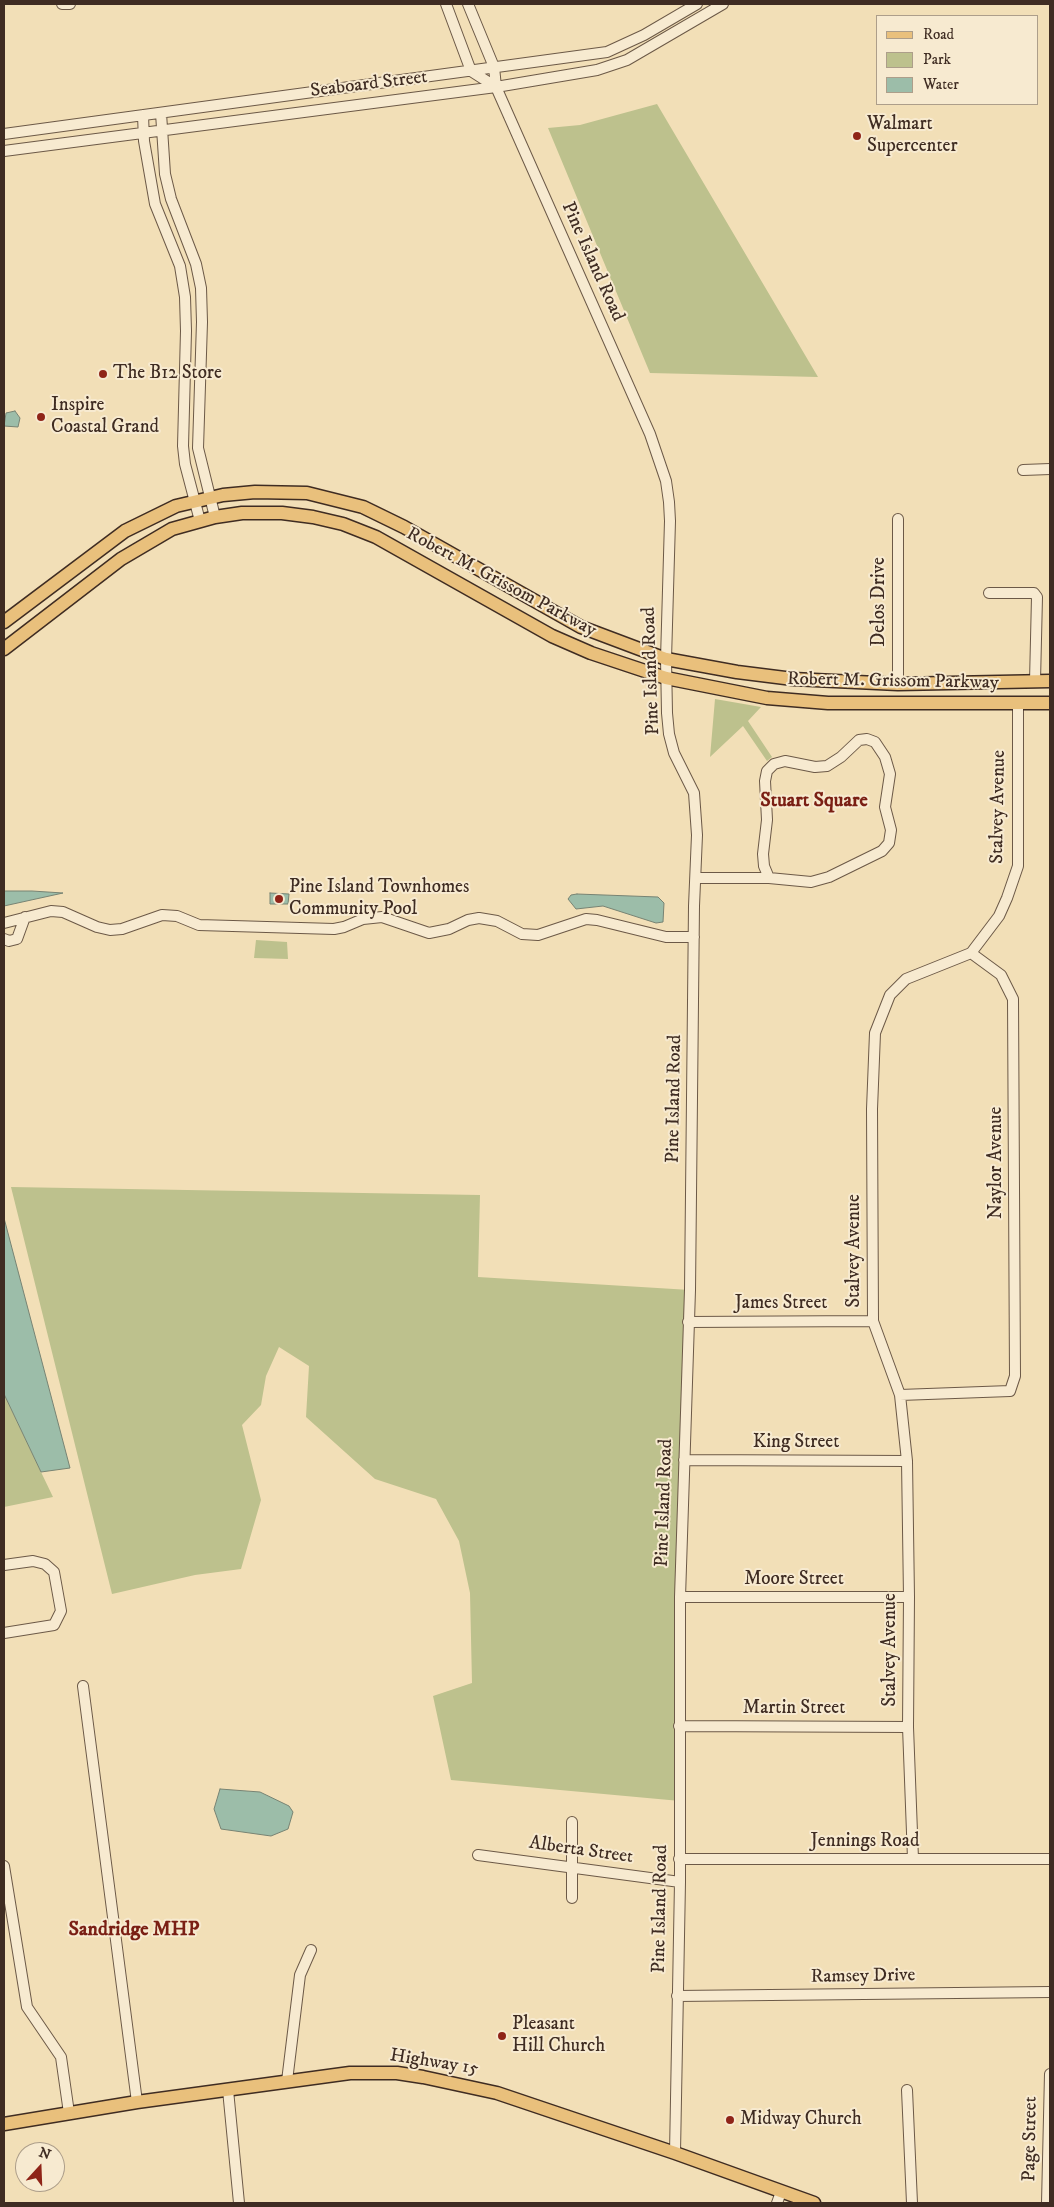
<!DOCTYPE html>
<style>
body{margin:0}
#map{position:relative;width:1054px;height:2207px;overflow:hidden;background:#f2dfb7;font-family:"IM FELL DW Pica",serif}
canvas{display:block}
.frame{position:absolute;inset:0;border:5px solid #3f2c22;pointer-events:none}
.legend{position:absolute;left:876px;top:15px;width:162px;height:90px;box-sizing:border-box;background:#f7ead0;border:1px solid #ad9e8a;margin:0;padding:6px 9px;list-style:none;font-size:15px;color:#3f2c22}
.legend li{display:flex;align-items:center;gap:10px;height:25px}
.legend b{width:25px;border:1px solid #ad9e8a}
.north{position:absolute;left:15px;top:2142px;width:50px;height:50px;box-sizing:border-box;background:#f7ead0;border:1px solid #ad9e8a;border-radius:50%;rotate:20deg;font-size:14px;font-weight:700;line-height:20px;text-align:center;color:#3f2c22}
.north::after{content:'';display:block;margin:auto;width:18px;height:22px;background:#8f2418;clip-path:polygon(50% 0,100% 100%,50% 72%,0 100%)}
</style>
<div id="map">
<canvas width="1054" height="2207"></canvas>
<div class="frame"></div>
<ul class="legend">
<li><b style="height:6px;background:#e9c07c"></b>Road</li>
<li><b style="height:14px;background:#bdc18d"></b>Park</li>
<li><b style="height:14px;background:#9cbda9"></b>Water</li>
</ul>
<div class="north">N</div>
</div>
<script>
const g = document.querySelector('canvas').getContext('2d');
g.lineJoin = 'round';
function fillPath(path, color) {
  g.fillStyle = color;
  g.fill(path, 'evenodd');
}
function shape(rows) {
  const path = new Path2D();
  for (const r of rows) {
    path.moveTo(r[0], r[1]);
    for (let i = 2; i < r.length; i += 2) path.lineTo(r[i], r[i + 1]);
  }
  return path;
}
function trace(path, color, width, dash) {
  g.strokeStyle = color;
  g.lineWidth = width;
  g.lineCap = dash ? 'butt' : 'round';
  g.setLineDash(dash || []);
  g.stroke(path);
}
function write(font, color, halo, rows, align = 'center') {
  g.font = font + ' "IM FELL DW Pica",serif';
  g.lineWidth = 4;
  g.setLineDash([]);
  g.textBaseline = 'middle';
  g.strokeStyle = halo;
  g.fillStyle = color;
  for (const [text, x, y, turn = 0] of rows) {
    g.save();
    g.translate(x, y);
    g.rotate((+turn || 0) * Math.PI / 180);
    g.textAlign = isNaN(turn) ? turn : align;
    if (halo) g.strokeText(text, 0, 0);
    g.fillText(text, 0, 0);
    g.restore();
  }
}
const green = shape([
 [657,104,818,377,650,373,548,128,580,125],
 [715,699,761,707,748,721,772,757,767,761,743,726,710,757],
 [256,940,287,942,288,959,254,958],
 [11,1187,480,1195,478,1277,690,1290,680,1801,451,1780,433,1696,472,1683,470,1593,459,1541,436,1499,375,1479,306,1417,309,1366,279,1347,266,1376,261,1405,242,1425,261,1500,241,1569,195,1575,112,1594],
 [4,1394,41,1472,53,1497,4,1507]
]);
const water = shape([
 [15,411,20,418,18,427,4,426,6,413,15,411],
 [4,891,32,891,63,893,4,906,4,891],
 [270,893,289,894,288,904,270,904,270,893],
 [577,894,658,897,664,903,663,922,656,923,603,906,576,909,568,899,571,895,577,894],
 [4,1218,70,1468,41,1472,4,1394,4,1218],
 [220,1789,260,1792,289,1806,293,1812,288,1829,271,1836,221,1829,214,1809,220,1789]
]);
const minor = shape([
 [62,4,70,4],
 [446,4,471,71,496,87],
 [468,4,494,67,496,87,650,434,666,481,669,502,670,521,666,659,667,713,669,734,674,753,694,793,697,835,694,906,690,1290,680,1597,680,1882,675,2153],
 [161,113,165,174,171,199,196,264,201,288,202,322,198,448,215,517],
 [143,115,144,141,155,204,180,266,185,297,186,331,183,446,185,464,200,521],
 [4,134,607,52,644,35,697,4],
 [4,151,496,87,597,70,627,60,723,4],
 [1023,470,1050,469],
 [898,519,898,684],
 [989,593,1034,593,1037,597,1035,681],
 [696,878,769,878,811,882,829,877,882,851,889,843,891,830,885,807,890,774,885,757,875,742,867,739,859,740,841,757,827,766,815,767,785,761,774,764,767,771,765,781,767,820,763,854,764,866,769,878],
 [4,923,51,911,63,912,97,927,110,930,122,929,162,915,177,916,199,925,334,929,344,927,363,919,382,917,429,933,449,929,468,920,479,918,497,921,522,934,538,935,586,919,597,920,666,937,694,937],
 [4,939,9,941,17,939,25,917],
 [688,1322,873,1321],
 [900,1395,1010,1391,1015,1376,1013,999,1001,975,971,953],
 [684,1460,907,1461],
 [4,1565,33,1561,45,1564,54,1572,61,1611,54,1625,4,1633],
 [680,1597,909,1597],
 [83,1686,137,2102],
 [679,1726,908,1727],
 [572,1822,572,1898],
 [478,1855,680,1882],
 [679,1859,1050,1859],
 [913,1859,908,1727,909,1597,907,1461,900,1395,873,1321,872,1109,875,1033,890,995,906,979,971,953,999,916,1007,898,1018,866,1018,703],
 [4,1866,27,2007,61,2057,69,2113],
 [677,1996,1050,1992],
 [287,2081,300,1975,311,1950],
 [228,2090,239,2203],
 [907,2090,912,2203],
 [777,2203,781,2192],
 [1047,2203,1050,2074]
]);
const major = shape([
 [4,622,125,531,176,506,223,495,255,492,307,493,363,507,404,527,581,627,666,659,737,672,793,679,898,684,1050,681],
 [4,649,121,559,172,529,215,517,242,513,282,513,313,517,343,524,376,537,552,636,591,653,666,678,767,698,828,703,1050,703],
 [4,2124,137,2102,350,2073,397,2073,423,2077,497,2093,675,2153,814,2203]
]);
const markers = [
 [857,136,5,"#8f2418"],
 [103,374,5,"#8f2418"],
 [41,417,5,"#8f2418"],
 [279,899,5,"#8f2418"],
 [502,2036,5,"#8f2418"],
 [730,2120,5,"#8f2418"]
];
const streetNames = [
 ["Seaboard Street",369,85,-7],
 ["Pine Island Road",592,262,66],
 ["Robert M. Grissom Parkway",501,583,28],
 ["Delos Drive",880,602,-90],
 ["Pine Island Road",652,671,-92],
 ["Robert M. Grissom Parkway",893,682,1],
 ["Stalvey Avenue",999,807,-89],
 ["Pine Island Road",675,1099,-89],
 ["Naylor Avenue",997,1163,-90],
 ["Stalvey Avenue",855,1251,-90],
 ["James Street",781,1304],
 ["King Street",796,1443],
 ["Pine Island Road",665,1503,-88],
 ["Moore Street",794,1580],
 ["Stalvey Avenue",891,1650,-90],
 ["Martin Street",794,1709],
 ["Jennings Road",865,1842],
 ["Alberta Street",581,1851,8],
 ["Pine Island Road",661,1909,-89],
 ["Ramsey Drive",863,1977,-1],
 ["Highway 15",434,2063,9],
 ["Page Street",1031,2139,-89]
];
const poiNames = [
 ["Walmart",867,125],
 ["Supercenter",867,147],
 ["The B12 Store",113,374],
 ["Inspire",51,406],
 ["Coastal Grand",51,428],
 ["Pine Island Townhomes",289,888],
 ["Community Pool",289,910],
 ["Pleasant",512,2025],
 ["Hill Church",512,2047],
 ["Midway Church",740,2120]
];
const neighbourhoodNames = [
 ["Stuart Square",814,802],
 ["Sandridge MHP",134,1931]
];
fillPath(green, '#bdc18d');
fillPath(water, '#9cbda9');
trace(water, '#778373', 1);
trace(minor, '#6c5947', 12);
trace(major, '#3f2c22', 15);
trace(minor, '#f7ead0', 10);
trace(major, '#e9c07c', 12);
for (const [x, y, r, color] of markers) {
  const dot = new Path2D();
  dot.arc(x, y, r, 0, 2 * Math.PI);
  g.fillStyle = color;
  g.fill(dot);
  trace(dot, '#f7ead0', 2);
}
write('19px', '#3f2c22', '#f7ead0', streetNames);
write('19px', '#3f2c22', '#f7ead0', poiNames, 'left');
write('bold 20px', '#7a1f14', '#f7ead0', neighbourhoodNames);
</script>
